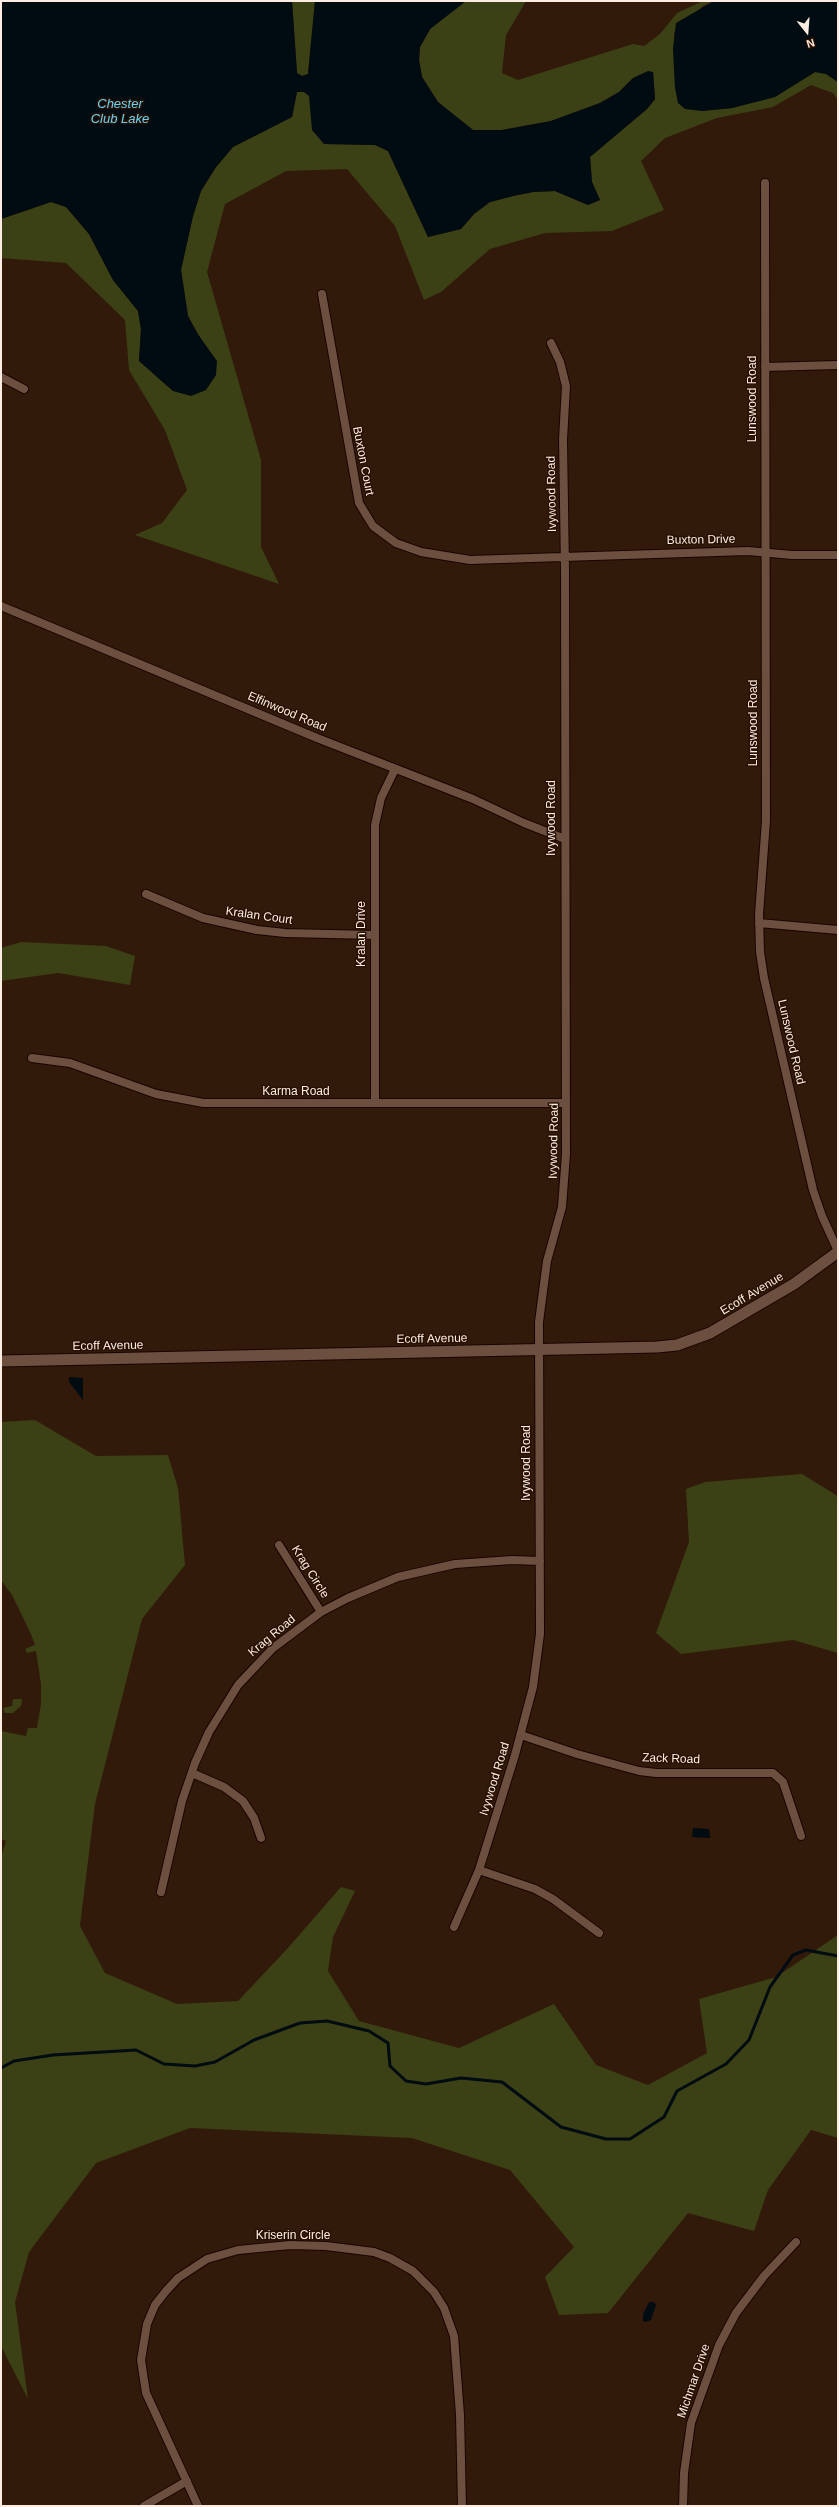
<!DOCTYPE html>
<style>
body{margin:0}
#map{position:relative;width:839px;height:2507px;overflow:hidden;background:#321a0b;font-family:Helvetica,sans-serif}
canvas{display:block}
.frame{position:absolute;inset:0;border:2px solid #fdece2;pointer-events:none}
.north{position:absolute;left:787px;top:12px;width:40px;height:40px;-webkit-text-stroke:3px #281103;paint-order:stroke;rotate:163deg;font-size:11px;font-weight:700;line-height:16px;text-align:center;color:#fdece2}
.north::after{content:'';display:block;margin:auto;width:14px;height:18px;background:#fdece2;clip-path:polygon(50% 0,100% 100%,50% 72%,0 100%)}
</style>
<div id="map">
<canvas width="839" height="2507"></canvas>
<div class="frame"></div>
<div class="north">N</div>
</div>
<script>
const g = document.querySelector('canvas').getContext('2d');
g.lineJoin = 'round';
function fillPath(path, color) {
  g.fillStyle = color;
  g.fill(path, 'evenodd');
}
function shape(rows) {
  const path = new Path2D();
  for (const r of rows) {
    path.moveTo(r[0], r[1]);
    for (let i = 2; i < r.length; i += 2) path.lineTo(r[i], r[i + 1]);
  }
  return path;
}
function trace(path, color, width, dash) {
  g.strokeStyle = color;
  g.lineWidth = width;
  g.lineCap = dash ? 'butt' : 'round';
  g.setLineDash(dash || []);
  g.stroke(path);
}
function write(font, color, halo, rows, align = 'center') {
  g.font = font + ' Helvetica,sans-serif';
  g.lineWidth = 3;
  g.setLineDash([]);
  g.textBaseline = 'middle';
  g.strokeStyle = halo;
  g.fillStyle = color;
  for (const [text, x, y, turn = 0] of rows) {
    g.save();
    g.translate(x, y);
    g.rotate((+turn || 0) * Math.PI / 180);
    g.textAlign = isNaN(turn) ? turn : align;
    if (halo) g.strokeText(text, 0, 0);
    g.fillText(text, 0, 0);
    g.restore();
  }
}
const green = shape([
 [292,1,315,1,308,74,302,76,297,73],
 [466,1,526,1,506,35,502,73,518,80,633,44,644,46,660,34,677,13,703,1,714,1,703,6,674,32,675,88,702,111,732,108,775,97,815,72,826,74,838,82,838,100,833,93,811,85,773,107,717,118,665,138,641,161,664,210,612,231,545,233,490,249,441,292,424,300,395,226,347,169,286,171,225,204,207,272,261,460,261,547,279,584,135,535,162,523,187,490,165,430,129,370,125,320,66,263,1,258,1,219,51,202,66,207,89,234,113,280,138,311,141,329,139,361,173,391,205,346,188,316,181,270,193,216,201,191,216,167,233,147,292,117,297,92,304,92,310,96,311,108,324,144,375,145,388,151,428,237,461,229,474,214,490,202,513,196,533,192,555,191,588,205,600,200,592,182,590,157,647,109,655,99,653,72,633,78,619,92,600,103,551,121,502,130,473,130,438,102,422,77,419,60,420,47,430,29],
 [21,942,106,946,135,956,130,985,58,973,1,981,1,948],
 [35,1420,96,1456,168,1455,178,1488,185,1565,142,1619,95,1804,80,1926,105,1973,177,2004,238,2001,287,1949,341,1887,355,1891,333,1937,328,1971,359,2021,459,2048,554,2004,596,2065,648,2085,707,2053,699,1999,776,1977,838,1935,838,2138,811,2130,768,2190,754,2231,688,2213,608,2313,559,2315,545,2277,574,2247,510,2170,412,2138,190,2128,96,2163,29,2252,15,2302,28,2399,1,2346,1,1857,6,1841,1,1839,1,1731,26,1736,28,1728,37,1728,41,1704,41,1684,36,1651,27,1653,25,1649,35,1645,31,1634,12,1595,1,1580,1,1422],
 [802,1474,836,1495,838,1500,838,1653,793,1640,681,1654,656,1633,689,1542,686,1489,705,1482],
 [13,1699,22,1699,21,1706,13,1713,5,1713,3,1708,12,1706]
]);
const water = shape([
 [1,1,292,1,297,73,302,76,308,74,315,1,466,1,430,29,420,47,419,60,422,77,438,102,473,130,502,130,551,121,600,103,619,92,633,78,648,71,653,72,655,99,647,109,590,157,592,182,600,200,588,205,555,191,533,192,513,196,490,202,474,214,461,229,428,237,388,151,375,145,324,144,312,130,309,96,304,92,297,92,292,117,233,147,216,167,201,191,193,216,181,270,188,316,197,333,217,361,216,375,206,390,191,396,173,391,139,361,141,329,138,311,113,280,89,234,66,207,51,202,1,219],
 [714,1,838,1,838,82,826,74,815,72,775,97,732,108,702,111,685,109,678,103,675,88,673,49,676,23],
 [69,1377,83,1378,83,1400,69,1382],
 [693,1828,709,1829,710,1838,692,1837],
 [649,2302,654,2302,656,2305,651,2320,646,2322,643,2321,643,2314]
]);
const stream = shape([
 [1,2068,14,2061,53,2055,136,2050,164,2064,195,2066,215,2062,254,2040,300,2023,327,2021,369,2031,388,2043,390,2066,406,2081,426,2084,461,2078,502,2082,561,2127,606,2139,630,2139,664,2117,677,2091,726,2064,749,2040,770,1987,793,1955,806,1950,838,1956]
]);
const minor = shape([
 [765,183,766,821,759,914,760,952,764,978,813,1190,822,1216,838,1251],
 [322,294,359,503,373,526,396,543,421,552,470,560,748,551,792,555,838,555],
 [765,367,838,365],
 [1,377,24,389],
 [1,606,317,738,473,799,524,823,565,839],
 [146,894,203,918,257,930,285,933,374,935],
 [759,923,838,930],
 [32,1058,70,1063,156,1094,203,1103,566,1103],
 [375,1103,375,825,381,798,395,769],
 [279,1545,321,1612],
 [521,1735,577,1754,639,1771,656,1773,773,1773,783,1782,801,1836],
 [192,1773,224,1787,243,1801,254,1818,261,1838],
 [479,1870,535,1889,553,1899,599,1933],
 [161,1892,182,1801,195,1763,209,1732,238,1685,273,1648,321,1612,348,1598,398,1577,455,1564,512,1560,540,1561],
 [454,1927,479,1870,515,1755,533,1687,540,1634,539,1322,547,1261,562,1207,566,1154,565,569,563,440,566,386,560,362,551,343],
 [144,2506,187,2481],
 [198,2506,146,2393,141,2360,147,2324,155,2305,166,2291,178,2278,207,2259,238,2250,290,2245,326,2246,374,2252,390,2258,413,2271,434,2292,444,2308,454,2336,460,2415,462,2506],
 [683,2506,684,2473,691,2423,719,2345,736,2313,764,2276,796,2242]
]);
const tertiary = shape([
 [1,1361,657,1347,677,1345,710,1333,794,1284,838,1252]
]);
const streetNames = [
 ["Lunswood Road",753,399,-90],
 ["Buxton Court",363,461,79],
 ["Ivywood Road",552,494,-91],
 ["Buxton Drive",701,540,-1],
 ["Elfinwood Road",287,712,23],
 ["Lunswood Road",754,723,-90],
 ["Ivywood Road",552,818,-90],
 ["Kralan Court",259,916,8],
 ["Kralan Drive",362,934,-90],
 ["Lunswood Road",791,1042,77],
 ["Karma Road",296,1092],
 ["Ivywood Road",554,1141,-89],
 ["Ecoff Avenue",752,1294,-31],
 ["Ecoff Avenue",432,1339,-1],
 ["Ecoff Avenue",108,1346,-1],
 ["Ivywood Road",527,1463,-90],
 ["Krag Circle",310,1572,58],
 ["Krag Road",272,1636,-40],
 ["Zack Road",671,1759,2],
 ["Ivywood Road",495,1779,-73],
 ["Kriserin Circle",293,2236],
 ["Michmar Drive",694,2381,-71]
];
const waterNames = [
 ["Chester",120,104],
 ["Club Lake",120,119]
];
fillPath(green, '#3b4015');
fillPath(water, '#000b12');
trace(stream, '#000b12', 3);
trace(minor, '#190400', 10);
trace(tertiary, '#190400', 13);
trace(minor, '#6c4f3f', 8);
trace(tertiary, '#6c4f3f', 11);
write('12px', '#fdece2', '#281103', streetNames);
write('italic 13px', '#66d3f4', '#281103', waterNames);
</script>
